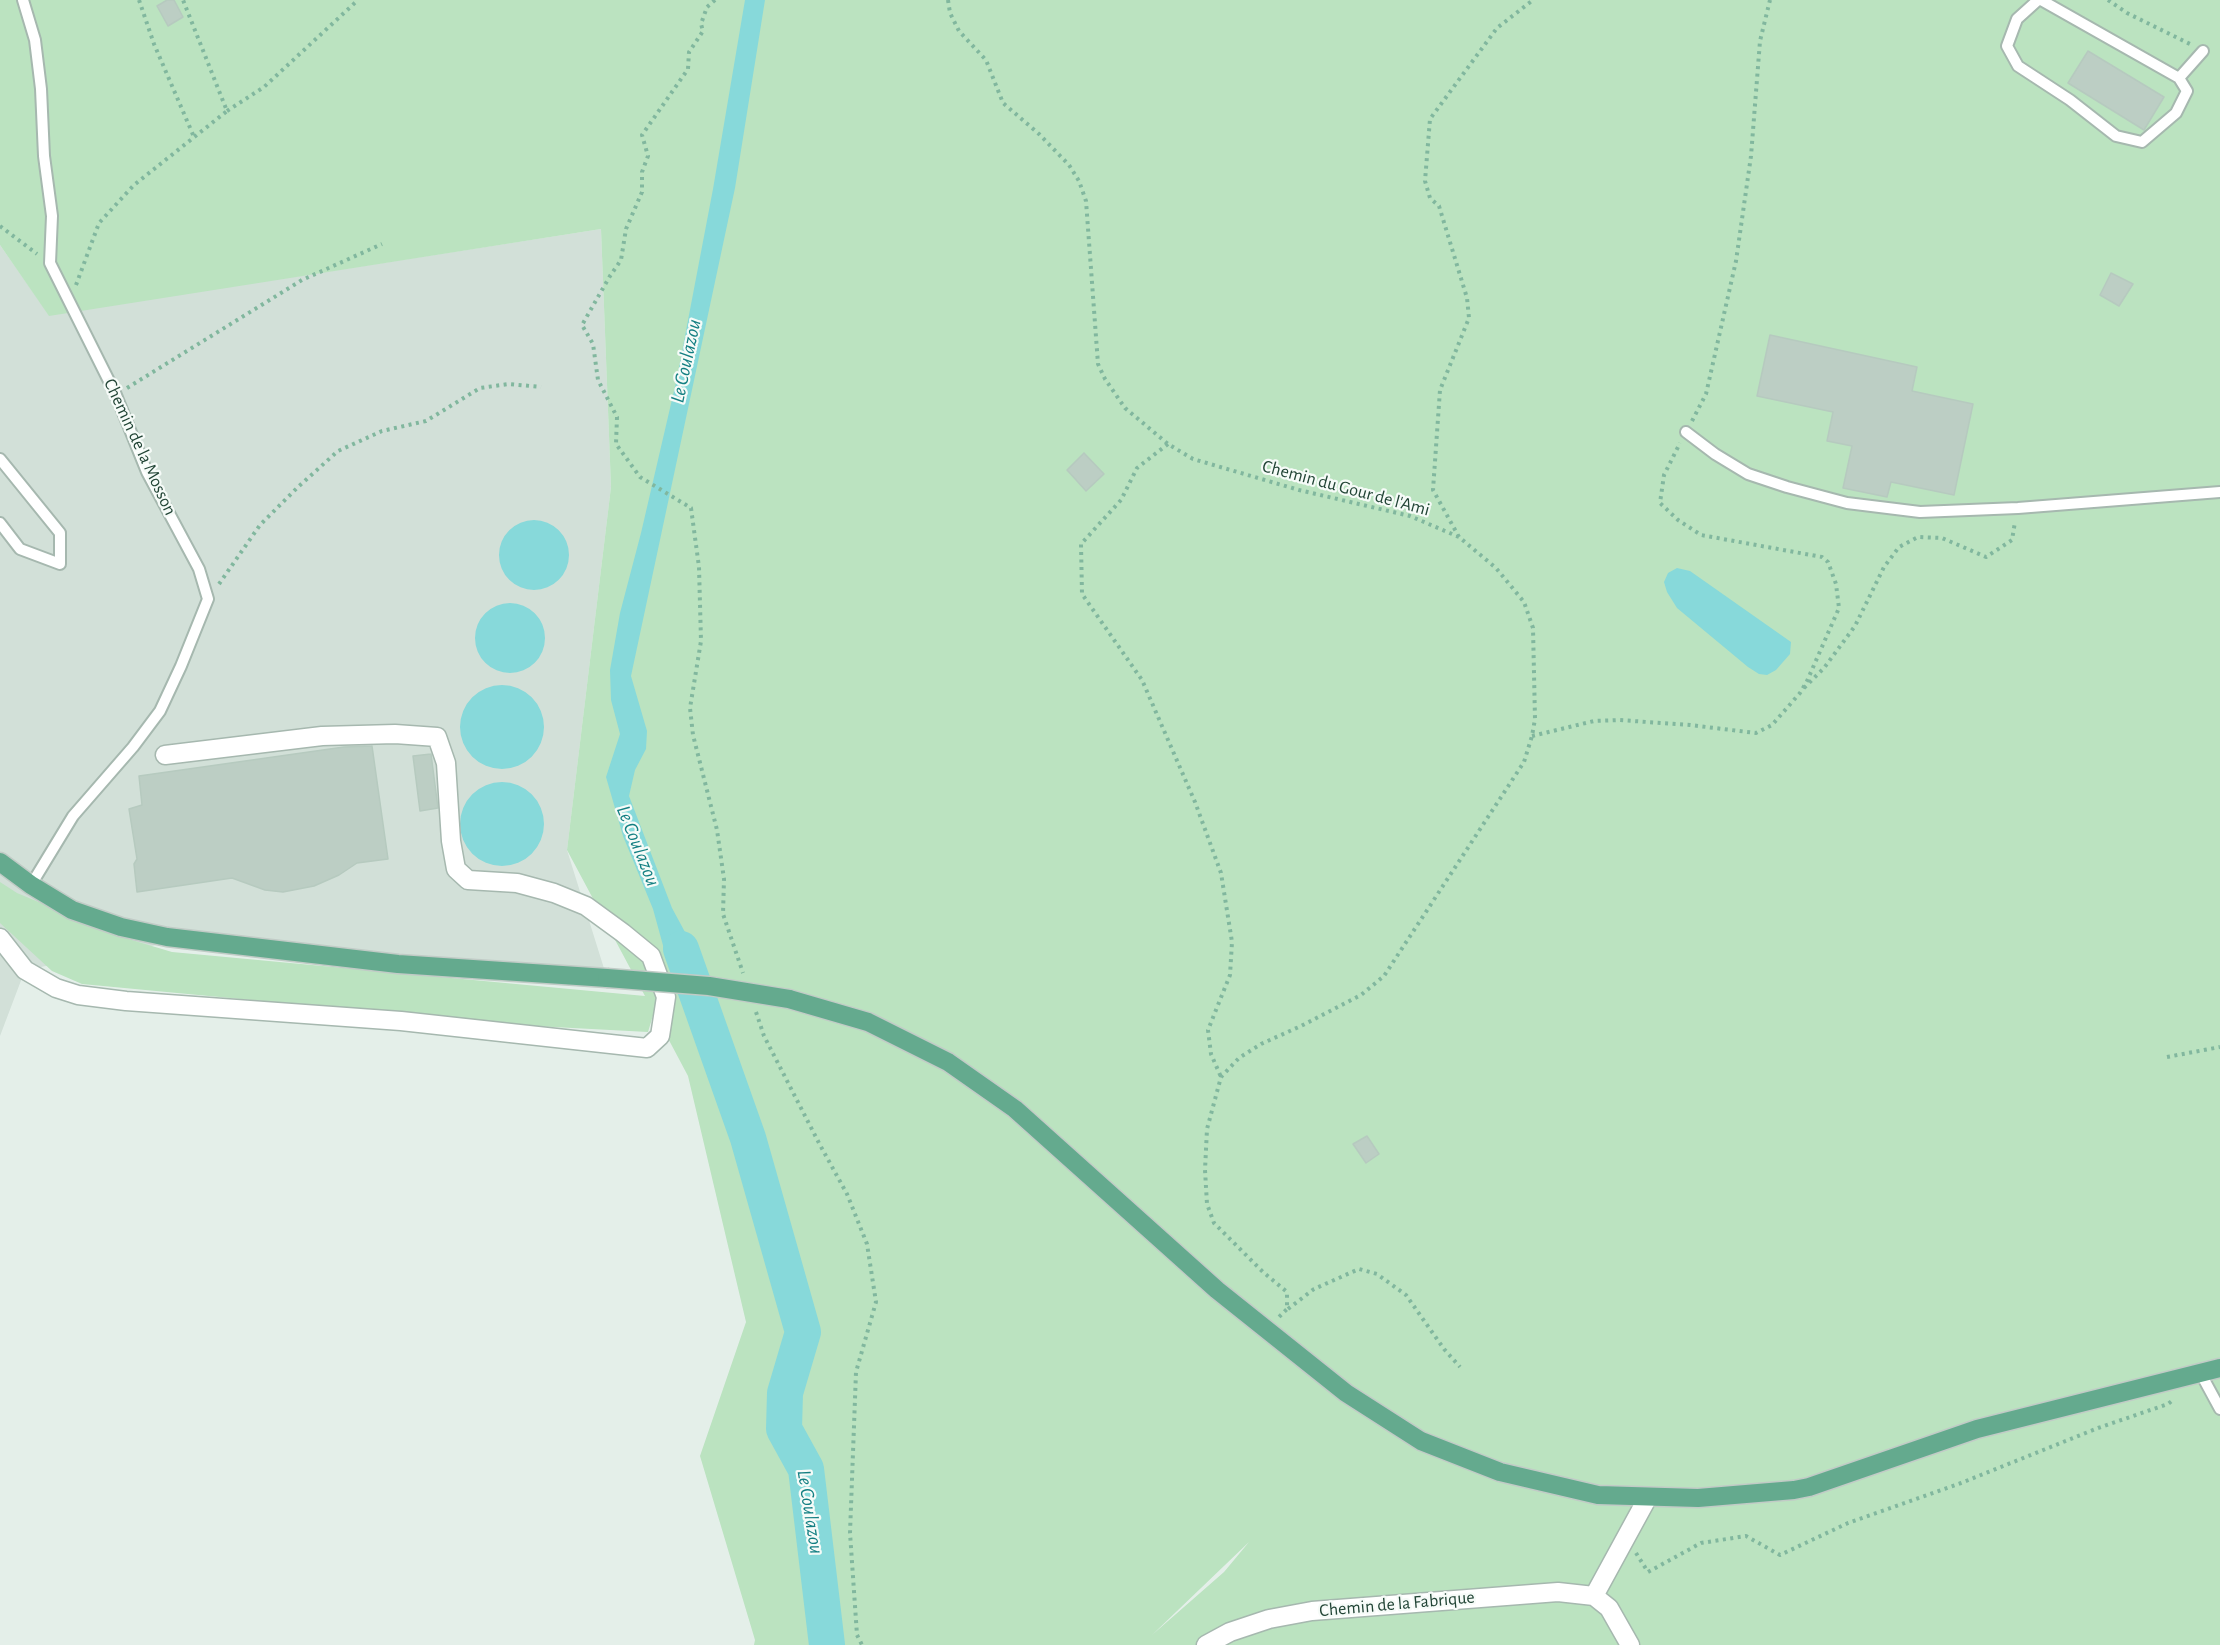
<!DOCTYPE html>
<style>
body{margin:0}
canvas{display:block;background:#e4efe9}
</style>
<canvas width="2220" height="1645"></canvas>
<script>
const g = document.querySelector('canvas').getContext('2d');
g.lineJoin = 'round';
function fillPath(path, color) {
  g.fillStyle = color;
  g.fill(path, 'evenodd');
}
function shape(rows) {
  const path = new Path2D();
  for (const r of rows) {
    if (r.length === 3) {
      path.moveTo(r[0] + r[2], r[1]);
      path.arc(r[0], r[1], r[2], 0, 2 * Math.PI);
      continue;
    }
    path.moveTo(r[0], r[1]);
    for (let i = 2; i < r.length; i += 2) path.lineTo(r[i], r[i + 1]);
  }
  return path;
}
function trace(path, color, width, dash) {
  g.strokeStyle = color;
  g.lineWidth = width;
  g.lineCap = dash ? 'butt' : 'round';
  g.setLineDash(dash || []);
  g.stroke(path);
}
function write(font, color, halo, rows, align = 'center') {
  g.font = font + ' "Alegreya Sans",sans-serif';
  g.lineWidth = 4.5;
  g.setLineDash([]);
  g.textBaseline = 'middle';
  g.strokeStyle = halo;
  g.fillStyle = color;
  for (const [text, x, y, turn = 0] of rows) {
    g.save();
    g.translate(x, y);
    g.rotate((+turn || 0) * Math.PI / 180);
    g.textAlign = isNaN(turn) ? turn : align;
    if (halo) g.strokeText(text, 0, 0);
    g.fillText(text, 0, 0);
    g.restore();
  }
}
const built = shape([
 [601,229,611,487,567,850,607,978,183,940,25,970,0,1036,0,245,49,315]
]);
const green = shape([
 [0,0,2220,0,2220,1645,754,1645,755,1640,700,1456,746,1322,688,1076,654,1012,648,1032,516,1025,82,984,52,971,0,923,0,882,17,893,125,938,172,952,645,996,567,850,611,487,601,229,49,316,0,245],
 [1249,1542,1224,1572,1152,1635]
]);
const water = shape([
 [745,0,765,0,735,188,631,676,647,731,646,749,635,770,629,796,672,908,699,958,709,983,676,978,664,949,653,909,623,836,606,777,620,734,611,700,610,670,620,613,641,533,677,378,713,189],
 [534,555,35],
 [1677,568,1690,571,1791,642,1790,654,1776,670,1767,675,1759,674,1748,667,1677,608,1667,592,1664,582,1668,573],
 [510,638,35],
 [502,727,42],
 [502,824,42]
]);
const river = shape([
 [681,949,748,1138,803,1332,785,1393,784,1429,806,1469,827,1645]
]);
const building = shape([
 [167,0,174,0,183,17,168,26,157,6,167,0],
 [2088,51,2164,97,2144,130,2068,83,2088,51],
 [2111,273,2133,284,2119,306,2100,295,2111,273],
 [1770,335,1917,367,1912,391,1973,404,1954,495,1891,482,1887,497,1843,488,1852,446,1827,441,1833,412,1757,396,1770,335],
 [1084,453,1104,474,1086,491,1067,470,1084,453],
 [372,746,388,859,357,863,339,875,314,886,283,892,265,890,232,878,137,892,134,864,137,859,129,809,142,805,139,776,344,747,372,746],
 [431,754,438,808,420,811,413,756,431,754],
 [1367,1136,1379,1154,1366,1163,1353,1144,1367,1136]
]);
const path = shape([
 [139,0,154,44,194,137],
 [715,0,707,7,701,24,703,31,689,52,688,69,642,135,648,156,642,172,642,192,626,229,621,260,610,276,582,325,593,344,598,380,617,417,616,444,640,477,691,508,699,567,701,641,690,708,693,735,717,830,724,879,723,914,743,973],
 [948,0,950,13,959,31,986,60,1003,103,1039,134,1069,165,1079,181,1086,201,1098,364,1105,379,1125,408,1168,444,1193,459,1299,490,1410,516,1459,537,1496,568,1524,602,1533,628,1535,719,1532,736,1524,762,1384,976,1361,995,1301,1026,1261,1044,1239,1058,1221,1077,1207,1129,1205,1170,1207,1204,1214,1223,1263,1272,1287,1292,1287,1309,1279,1317],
 [2108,0,2127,13,2192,45],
 [227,111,264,87,358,0],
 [0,226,37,254],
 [76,285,99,223,134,185,227,111,183,0],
 [127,388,302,280,382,244],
 [1692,421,1706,394,1736,261,1751,156,1760,41,1770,0],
 [1168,444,1137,468,1121,500,1081,544,1082,594,1142,680,1195,802,1221,873,1232,942,1230,975,1208,1030,1211,1054,1221,1077],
 [1459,537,1433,490,1440,390,1469,318,1467,298,1439,206,1430,198,1425,181,1430,119,1497,28,1533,0],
 [219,584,260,525,299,486,338,451,382,431,426,421,480,388,509,384,541,387],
 [1804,688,1824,668,1855,626,1884,567,1899,547,1918,537,1942,538,1986,557,2012,540,2015,522],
 [1532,736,1594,721,1619,720,1690,725,1756,733,1772,725,1800,693,1807,681,1839,608,1836,584,1828,562,1822,557,1701,535,1678,520,1660,503,1664,475,1680,443],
 [756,1012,764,1036,820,1145,847,1194,867,1244,876,1302,856,1372,850,1533,857,1635,862,1645],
 [2167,1057,2220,1047],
 [1288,1309,1314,1289,1359,1269,1377,1274,1406,1295,1444,1349,1460,1367],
 [1636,1553,1648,1572,1701,1543,1746,1536,1780,1555,1848,1523,1961,1483,2098,1428,2168,1404,2173,1400]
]);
const lane = shape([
 [23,0,35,40,41,89,44,156,52,216,50,263,116,395,147,472,199,569,208,599,181,666,160,711,133,747,73,816,31,885],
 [2038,0,2017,19,2007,46,2018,66,2070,100,2116,136,2142,142,2176,113,2187,91,2179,78,2041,0],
 [2179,78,2203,51],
 [1686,432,1715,454,1748,474,1787,487,1847,503,1920,512,2018,508,2220,492],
 [0,459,60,533,60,564,20,549,0,523],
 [2201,1374,2220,1409]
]);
const street = shape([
 [0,938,25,970,56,988,78,995,126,1001,401,1021,647,1048,660,1036,666,997,651,956,623,933,586,906,554,893,517,883,468,880,456,869,451,841,446,763,437,737,395,734,322,736,165,755],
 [1594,1596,1648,1497],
 [1206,1645,1230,1632,1269,1619,1312,1611,1558,1592,1594,1596,1609,1608,1630,1645]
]);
const primary = shape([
 [0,862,31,885,72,910,121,927,167,937,398,964,607,978],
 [789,999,868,1022,948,1062,1015,1109,1217,1290,1346,1393,1421,1441,1500,1472,1598,1495,1698,1498,1794,1490,1809,1487,1977,1429,2220,1368]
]);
const primaryBridge = shape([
 [607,978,709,986,789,999]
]);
const streetNames = [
 ["Chemin de la Mosson",140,447,65],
 ["Chemin du Gour de l'Ami",1346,488,15],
 ["Chemin de la Fabrique",1397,1604,-5]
];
const waterNames = [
 ["Le Coulazou",686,361,-78],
 ["Le Coulazou",638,846,68],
 ["Le Coulazou",810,1512,81]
];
fillPath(built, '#d2e0d8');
fillPath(green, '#bbe3c0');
fillPath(water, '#87d9da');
trace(river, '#87d9da', 36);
fillPath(building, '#bccec4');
trace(building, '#b6cabf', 1.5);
trace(lane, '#a6b8af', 14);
trace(street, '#a6b8af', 21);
trace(primary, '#c1cbc6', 21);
trace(path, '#81b79e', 4, [3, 4.5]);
trace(lane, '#fff', 10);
trace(street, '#fff', 18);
trace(primary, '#64aa8e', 18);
trace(primaryBridge, '#c1cbc6', 21, []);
trace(primaryBridge, '#64aa8e', 18);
write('18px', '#214435', '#f6fbf8', streetNames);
write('italic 20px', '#137f82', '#f6fbf8', waterNames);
</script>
